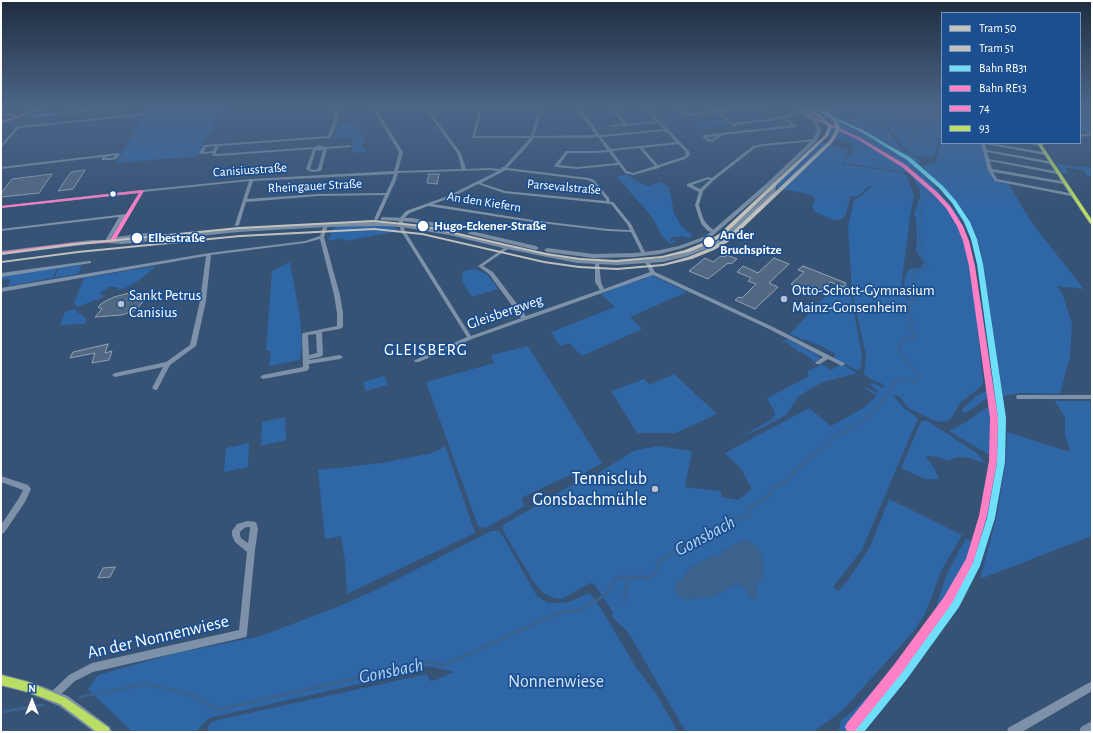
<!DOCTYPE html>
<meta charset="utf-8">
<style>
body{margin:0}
#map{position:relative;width:1093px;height:733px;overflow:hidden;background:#365274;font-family:"Alegreya Sans",sans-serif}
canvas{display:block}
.frame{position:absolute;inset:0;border:2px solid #fff;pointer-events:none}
.legend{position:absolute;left:941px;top:12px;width:140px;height:132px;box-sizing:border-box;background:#1b4f8f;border:1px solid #7695bc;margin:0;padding:5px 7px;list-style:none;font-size:12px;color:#fff}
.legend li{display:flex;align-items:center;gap:8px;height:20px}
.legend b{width:20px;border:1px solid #7695bc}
.north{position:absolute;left:12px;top:681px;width:40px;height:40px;-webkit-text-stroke:3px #1b4f8f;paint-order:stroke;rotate:0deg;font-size:11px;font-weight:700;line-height:16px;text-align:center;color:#fff}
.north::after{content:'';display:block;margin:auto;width:14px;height:18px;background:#fff;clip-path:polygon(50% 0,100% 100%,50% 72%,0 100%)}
</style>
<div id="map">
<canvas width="1093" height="733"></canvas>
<div class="frame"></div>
<ul class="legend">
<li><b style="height:5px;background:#c3c3bc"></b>Tram 50</li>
<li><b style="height:5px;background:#c0c0bf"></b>Tram 51</li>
<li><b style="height:5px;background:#6ddff8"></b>Bahn RB31</li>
<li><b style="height:5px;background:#ff80c5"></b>Bahn RE13</li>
<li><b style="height:5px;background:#ff80c5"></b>74</li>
<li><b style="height:5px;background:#badd65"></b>93</li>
</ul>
<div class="north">N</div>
</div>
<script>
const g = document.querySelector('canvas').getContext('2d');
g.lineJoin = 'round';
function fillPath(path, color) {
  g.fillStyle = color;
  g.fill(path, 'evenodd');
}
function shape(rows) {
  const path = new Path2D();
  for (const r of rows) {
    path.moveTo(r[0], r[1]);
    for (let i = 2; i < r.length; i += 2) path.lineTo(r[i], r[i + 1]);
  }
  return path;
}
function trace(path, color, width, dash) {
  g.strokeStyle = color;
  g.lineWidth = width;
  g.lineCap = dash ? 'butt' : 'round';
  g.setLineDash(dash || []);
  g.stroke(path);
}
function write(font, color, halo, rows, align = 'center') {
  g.font = font + ' "Alegreya Sans",sans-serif';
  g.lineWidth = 3.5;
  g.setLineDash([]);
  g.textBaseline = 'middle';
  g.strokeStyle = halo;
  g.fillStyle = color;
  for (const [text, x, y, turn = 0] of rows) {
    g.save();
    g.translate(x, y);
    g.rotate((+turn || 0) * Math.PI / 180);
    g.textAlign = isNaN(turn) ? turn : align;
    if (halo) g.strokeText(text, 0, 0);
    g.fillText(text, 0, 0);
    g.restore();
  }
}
const green = shape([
 [205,107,223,107,197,156,116,163,146,112],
 [836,107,871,107,901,149,918,159,921,163,917,164,894,147,856,125,817,109,827,109,848,117,859,119,848,113,844,108],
 [873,107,935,107,942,127,942,133,933,157,916,156,905,149],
 [809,111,817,112,859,132,908,160,931,182,958,214,967,238,975,265,973,283,983,380,983,385,960,403,951,418,947,421,940,422,931,419,908,408,900,397,895,395,893,396,904,408,918,418,862,550,833,587,838,591,846,583,870,547,889,499,962,535,941,571,926,612,914,631,842,711,813,732,686,732,628,632,612,617,613,612,594,584,590,583,562,599,551,597,543,593,535,584,518,556,503,530,503,525,591,474,594,476,633,451,657,446,692,451,685,487,721,491,721,497,738,500,752,489,741,469,725,453,809,408,831,426,862,409,877,396,864,388,865,387,877,393,878,391,870,384,874,383,882,388,884,387,883,384,872,380,864,374,866,356,852,291,848,226,854,200,862,195,872,186,869,186,859,195,854,197,848,196,850,198,845,216,840,220,833,220,814,211,812,206,815,201,814,197,804,193,777,188,775,186,822,142,849,150,842,164,903,173,907,176,914,196,911,210,901,287,908,301,910,293,905,288,904,282,906,274,910,269,920,268,924,263,916,251,917,241,916,218,914,214,920,197,920,189,909,173,845,163,844,161,851,153,853,144,827,137,830,133,830,125,823,118],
 [731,546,762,554,763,578,755,586,757,592,749,598,747,591,740,584,733,585,716,596,685,600,674,585,682,579,689,569,710,557,720,554],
 [1080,111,1092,115,1092,132,1087,133,1080,128],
 [722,119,729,125,700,128,694,122],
 [342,123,357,123,355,127,365,139,362,147,367,151,366,152,351,153,354,142,350,138,334,138,337,126,341,126],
 [942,143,982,143,988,169,994,180,1008,183,1032,223,1084,289,1057,286,1063,295,1072,324,1070,357,1060,394,1020,393,1003,396,981,252,976,235,965,214,955,200,943,186,922,167,932,163,936,164,936,157],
 [1056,164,1092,168,1092,176,1087,176,1083,170,1065,167,1068,173,1076,175,1062,173],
 [626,174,638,182,648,186,660,182,669,187,674,213,681,226,693,236,690,238,683,236,672,237,670,239,670,242,672,242,673,239,676,242,670,244,662,236,652,217,617,177],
 [383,226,394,227,399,231,345,241,343,238,328,241,333,228,336,227],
 [290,262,300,317,302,345,300,360,269,366,271,351,266,350,272,271],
 [82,265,78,274,54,278,59,268],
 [156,266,142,278,130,286,119,290,117,287,109,287,100,293,104,297,77,307,74,303,84,278],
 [58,267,53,278,8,286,11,279,1,280,1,276],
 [474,269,487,274,498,289,472,297,462,282,463,275,461,272],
 [651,275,687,292,630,317,642,329,582,356,569,343,560,346,551,332,615,307,601,294,637,280,642,280,645,278],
 [840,282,849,286,862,355,861,367,858,371,834,358,835,354,823,347,804,339,803,340,790,334,812,310],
 [976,295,980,296,993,393,996,395,998,417,998,460,987,516,972,560,952,601,916,652,851,732,836,732,840,728,841,720,852,712,862,702,886,677,922,631,935,610,947,573,966,539,974,542,985,505,994,462,991,456,949,431,966,422,995,402,993,394,969,411,963,413,962,409,976,396,986,391,987,376],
 [74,309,87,320,84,324,60,325,65,312],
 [787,339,816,354,820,359,810,363,813,360,801,352,795,353,798,351,786,342,781,343],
 [528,346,602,463,576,478,570,475,521,498,525,506,486,528,478,526,426,382,494,363,491,355],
 [822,364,831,370,841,364,857,373,823,382,810,389,798,397,787,414,768,425,738,439,772,419,775,413,767,398,808,377,808,371],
 [674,374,717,414,676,433,637,433,611,391,644,379,650,385],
 [384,376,388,385,366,391,363,382],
 [1055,401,1092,401,1092,536,980,579,997,515,1006,458,1007,432,1070,452,1065,434,1065,418],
 [285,417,286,440,261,446,262,422],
 [921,421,928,421,978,454,985,463,968,458,959,457,947,461,938,457,926,456,934,468,939,479,925,479,901,468],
 [249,443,248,467,224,472,226,448],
 [445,445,475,533,347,594,345,561,341,536,325,539,318,470,381,463,432,453,441,449],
 [491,531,499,531,504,538,537,596,548,603,569,602,590,593,602,610,635,666,657,695,678,732,207,732,208,726,213,721,427,674,430,681,436,680,454,672,429,666,376,680,209,718,196,732,132,732,88,689,98,675,172,654,261,636,342,605,378,589]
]);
const water = shape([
 [878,107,933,107,934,113,933,117,929,120,908,120,886,112],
 [746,539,755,545,762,554,763,578,755,586,757,593,756,600,749,598,747,591,740,584,733,585,716,596,685,600,677,596,674,585,682,579,689,569,710,557,720,554,731,546]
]);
const streamFar4 = shape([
 [913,120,916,123,916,146,931,155,930,162,913,169,913,173,920,181]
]);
const streamFar3 = shape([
 [912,278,913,272,921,270,928,265,918,251,922,244,919,233,922,199,928,194,928,192]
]);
const streamFar2 = shape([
 [886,397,896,380,914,381,918,380,919,378,917,371,909,365,898,348,902,341,915,337,910,328,910,325,913,324,909,311,909,306,915,299,912,293,914,288,912,277]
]);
const streamFar1 = shape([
 [682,546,686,543,711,536,729,520,749,516,749,506,757,504,768,496,772,489,788,480,794,471,824,447,838,433,846,432,850,428,869,418,869,413,877,408,886,396]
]);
const stream = shape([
 [624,601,626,585,629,578],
 [80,697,147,684,192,695,217,710,431,661,442,666,561,612,581,610,606,594,617,577,650,577,657,572,657,564,683,545],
 [1,712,43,705]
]);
const building = shape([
 [85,170,73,189,58,191,71,172,85,170],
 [52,174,39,193,1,197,1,193,12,179,52,174],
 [429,174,439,174,437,184,427,183,429,174],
 [727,255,737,259,731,264,728,263,708,279,689,271,705,258,713,262,721,256,724,257,727,255],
 [774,258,789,264,769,283,778,287,755,309,735,300,739,297,742,298,756,284,748,281,751,278,737,272,743,266,758,273,774,258],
 [803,266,846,283,844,287,830,282,816,296,795,288,797,286,791,284,804,272,798,270,803,266],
 [133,292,134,296,149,294,136,310,122,315,95,317,102,309,98,307,102,303,114,297,133,292],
 [108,344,105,353,112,351,109,360,92,363,95,353,70,358,73,352,108,344],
 [115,567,110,577,98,578,103,568,115,567]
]);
const street = shape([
 [118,107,130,107,128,108,33,117,1,115,1,113,33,115,118,107],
 [223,107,227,107,224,109,222,108,223,107],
 [336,107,340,107,337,123,330,138,219,146,216,152,216,154,218,154,315,147,319,145,325,147,351,145,351,147,350,147,327,149,321,171,312,172,306,169,313,149,218,156,213,156,212,153,201,154,199,153,204,145,205,145,328,136,333,123,336,107],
 [215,146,213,151,204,152,206,147,215,146],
 [316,150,320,151,323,150,318,169,313,170,310,169,316,150],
 [381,107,465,107,466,108,464,109,428,109,461,153,466,169,489,168,501,169,501,167,504,167,530,138,472,138,479,109,481,108,539,109,539,107,543,107,534,136,596,135,575,107,579,107,600,135,664,129,658,123,611,127,609,126,611,125,623,124,609,107,613,107,627,124,656,121,642,107,646,107,689,151,690,155,685,159,660,167,659,168,633,175,625,173,619,165,577,169,556,167,554,166,566,151,596,151,607,150,598,137,586,138,534,138,524,150,507,168,589,178,594,180,609,198,610,202,613,202,631,224,646,254,644,255,642,254,631,232,608,231,532,222,428,206,410,213,403,219,403,225,405,231,471,336,521,318,489,274,478,266,507,246,509,246,509,248,483,266,493,272,526,316,600,290,595,282,595,262,599,262,599,263,601,282,604,289,650,272,645,262,647,261,649,261,655,272,773,327,844,363,845,364,842,366,828,359,820,364,816,364,815,363,816,362,823,357,769,329,653,275,472,339,419,362,415,362,414,361,415,360,467,337,401,231,399,225,399,219,406,211,448,196,498,171,489,170,398,173,396,180,378,219,376,220,374,219,385,195,318,196,246,202,239,225,237,226,235,226,235,225,249,181,143,192,114,241,112,242,110,241,124,217,109,241,107,242,105,241,119,217,1,231,1,229,126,214,139,193,1,208,1,206,142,190,251,179,394,171,399,152,373,110,381,107],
 [381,109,425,109,457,153,462,169,398,171,403,152,377,110,381,109],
 [482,110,538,111,531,136,475,136,482,110],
 [666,131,676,142,611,149,601,137,666,131],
 [678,144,685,151,686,155,683,157,658,165,643,148,678,144],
 [639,148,655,166,633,173,627,171,612,151,639,148],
 [609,152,617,163,577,167,559,165,568,153,596,153,609,152],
 [506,170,588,180,592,182,606,199,606,201,505,191,481,183,506,170],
 [394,174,392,180,386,193,318,194,247,199,253,181,394,174],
 [478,184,504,193,611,204,627,224,630,230,608,229,532,220,433,204,450,198,478,184],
 [675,107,679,107,686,114,714,111,709,107,713,107,718,111,756,107,767,107,720,113,732,123,769,119,803,111,805,112,784,118,796,125,796,127,723,135,712,142,707,141,702,136,704,135,792,125,781,118,769,121,735,125,736,126,734,127,716,113,685,116,675,107],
 [717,136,711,140,707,137,717,136],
 [802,107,808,107,806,108,802,107],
 [147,113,149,114,148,115,21,128,18,129,1,148,1,145,16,127,21,126,147,113],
 [1092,133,1092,135,1080,137,1080,135,1092,133],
 [815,139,816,139,816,141,763,146,755,148,714,180,703,191,699,205,703,218,706,223,712,229,717,232,715,233,708,231,702,225,699,218,695,205,699,192,687,186,687,184,708,177,712,178,753,146,763,144,815,139],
 [709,179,710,180,700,189,692,185,709,179],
 [981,143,990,143,1043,152,1039,146,1028,143,1039,144,1044,143,1042,145,1078,201,1092,220,1092,224,1090,224,1071,196,995,181,988,170,981,143],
 [985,144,1045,155,1049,161,987,150,985,144],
 [987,152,1050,164,1055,171,989,159,987,152],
 [990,161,1057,174,1061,181,992,169,990,161],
 [993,172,1063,184,1069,193,997,179,993,172],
 [118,153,120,154,116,159,111,160,102,160,102,157,1,169,1,167,118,153],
 [115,155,114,157,111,158,105,158,106,157,115,155],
 [324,224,326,224,328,225,324,237,340,295,343,313,343,327,340,329,322,332,323,355,320,357,309,359,309,360,340,355,343,357,340,359,309,364,309,369,306,371,263,379,260,377,263,375,303,367,302,334,303,333,337,326,337,313,334,295,320,239,305,243,211,255,206,301,196,346,170,365,157,390,155,390,152,388,163,367,115,377,112,375,115,373,166,362,190,345,200,301,206,256,1,292,1,288,209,253,305,241,320,236,324,224],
 [316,334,317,353,309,355,308,335,316,334],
 [89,261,91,261,91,263,1,277,1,273,89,261],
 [1017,395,1092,395,1092,399,1017,399,1016,397,1017,395],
 [1,476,28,485,31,489,25,502,4,533,1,534,1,525,19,498,23,490,1,482,1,476],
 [247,521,256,522,258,529,255,550,247,634,246,637,93,672,75,681,56,699,53,701,50,699,48,696,50,693,69,675,92,663,239,630,247,552,235,542,232,535,232,531,237,524,247,521],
 [247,527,250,527,250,529,248,543,241,538,240,535,240,532,243,529,247,527],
 [1092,681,1092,691,1022,732,1007,732,1008,728,1092,681]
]);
const secondary = shape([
 [42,107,48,107,1,124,1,121,42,107],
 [792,107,797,107,810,114,818,122,821,131,817,141,774,182,776,187,775,193,721,243,688,256,663,262,617,265,577,263,507,249,449,235,401,227,383,226,326,227,238,232,122,244,107,243,91,244,1,255,1,251,91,240,113,240,114,238,116,237,154,232,157,234,156,235,122,240,238,228,326,223,383,222,401,223,449,231,507,245,577,259,617,261,663,258,684,253,717,241,770,192,770,186,710,238,683,248,660,254,634,257,594,258,547,252,544,250,547,248,594,254,634,253,660,250,679,246,706,236,766,184,813,139,817,131,814,123,806,116,792,107],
 [383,217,413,218,458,228,461,230,458,232,413,222,381,220,381,218,383,217],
 [471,231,536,246,539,248,536,250,469,234,468,233,471,231],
 [1,674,28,681,68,696,110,727,112,732,94,732,59,706,28,693,1,686,1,674],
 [1092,721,1092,732,1079,732,1081,727,1092,721]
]);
const bus1 = shape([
 [43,107,48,107,1,124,1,122,43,107],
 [142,190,144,191,114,242,72,245,1,254,1,252,72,243,110,240,139,193,1,208,1,206,142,190]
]);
const bus2 = shape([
 [1040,143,1044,143,1042,145,1092,220,1092,224,1090,223,1038,145,1040,143],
 [1,675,28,682,66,698,109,728,110,732,97,732,60,704,28,692,1,685,1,675]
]);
const rail1 = shape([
 [807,107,812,107,863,130,911,158,943,186,956,201,970,222,977,239,983,264,1006,418,1005,462,995,518,980,566,959,607,907,679,864,732,851,732,853,728,899,671,951,601,973,562,987,518,997,462,998,418,977,264,971,239,964,222,952,203,939,188,907,160,861,132,807,107]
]);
const rail2 = shape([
 [806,113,859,137,906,165,937,192,950,206,963,226,969,241,975,266,998,418,997,461,987,516,973,563,952,603,901,674,855,731,853,732,847,731,845,727,847,723,893,666,944,597,966,559,979,516,989,461,990,418,969,266,963,241,957,226,946,208,933,194,902,167,857,139,805,115,804,114,806,113]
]);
const tram1 = shape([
 [797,107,802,107,819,114,827,121,832,127,828,136,723,236,711,243,689,252,662,258,616,262,580,260,546,255,423,227,374,222,239,229,77,245,1,255,1,253,77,243,239,227,374,220,423,225,546,253,580,258,616,260,662,256,685,250,707,241,719,234,825,135,828,127,825,123,817,116,797,107]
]);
const tram2 = shape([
 [818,107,822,107,832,115,839,124,840,129,833,142,728,242,714,250,692,259,663,266,617,270,579,268,544,263,422,235,374,230,240,237,78,253,1,263,1,261,2,261,78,251,240,235,374,228,422,233,544,261,579,266,617,268,663,264,688,257,710,248,724,240,830,140,836,129,835,124,830,117,818,107]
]);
const markers = [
 [113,194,3.5,"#fff"],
 [423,226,6,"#fff"],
 [137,238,6,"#fff"],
 [709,242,6,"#fff"],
 [784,299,4,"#b9c2ce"],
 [121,304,4,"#b9c2ce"],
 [655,489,4,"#b9c2ce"]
];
const farStreetnames = [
 ["Canisiusstraße",250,170,-4],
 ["Rheingauer Straße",315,186,-3],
 ["Parsevalstraße",564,187,5],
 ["An den Kiefern",484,202,9]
];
const farStopnames = [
 ["Hugo-Eckener-Straße",434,226],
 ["An der",720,235],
 ["Bruchspitze",720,250],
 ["Elbestraße",148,238]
];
const poiNames = [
 ["Otto-Schott-Gymnasium",792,290],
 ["Mainz-Gonsenheim",792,307],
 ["Sankt Petrus",129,295],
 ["Canisius",129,312]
];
const streetNames = [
 ["Gleisbergweg",505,312,-19]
];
const quarterNames = [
 ["GLEISBERG",426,350]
];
const nearPoinames = [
 ["Tennisclub",647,479],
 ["Gonsbachmühle",647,500]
];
const nearStreetnames = [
 ["An der Nonnenwiese",158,637,-13]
];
const nearParknames = [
 ["Nonnenwiese",556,682]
];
const nearWaternames = [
 ["Gonsbach",705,536,-28],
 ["Gonsbach",391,671,-12]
];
fillPath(green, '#2f66a5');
fillPath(water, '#3b618d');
trace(streamFar4, '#3b618d', 1);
trace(streamFar3, '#3b618d', 1.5);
trace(streamFar2, '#3b618d', 2);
trace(streamFar1, '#3b618d', 2.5);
trace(stream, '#3b618d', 3);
fillPath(building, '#526984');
trace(building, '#92a2b6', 1);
fillPath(street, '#7d92a8');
fillPath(secondary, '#798da4');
fillPath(bus1, '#ff80c5');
fillPath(bus2, '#badd65');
fillPath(rail1, '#6ddff8');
fillPath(rail2, '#ff80c5');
fillPath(tram1, '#c3c3bc');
fillPath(tram2, '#c0c0bf');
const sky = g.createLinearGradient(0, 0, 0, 210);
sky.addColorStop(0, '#1e2d40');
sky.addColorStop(0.51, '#4c6688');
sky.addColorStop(1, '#4c668800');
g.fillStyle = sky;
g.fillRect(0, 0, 1093, 210);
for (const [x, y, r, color] of markers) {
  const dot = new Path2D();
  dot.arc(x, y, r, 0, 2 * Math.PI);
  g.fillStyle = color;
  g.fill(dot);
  trace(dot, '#1b4f8f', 1.5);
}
write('13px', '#fff', '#1b4f8f', farStreetnames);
write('bold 13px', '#fff', '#1b4f8f', farStopnames, 'left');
write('15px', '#fff', '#1b4f8f', poiNames, 'left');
write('15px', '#fff', '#1b4f8f', streetNames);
g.letterSpacing = '1px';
write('17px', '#fff', '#1b4f8f', quarterNames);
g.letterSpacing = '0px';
write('18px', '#fff', '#1b4f8f', nearPoinames, 'right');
write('18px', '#fff', '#1b4f8f', nearStreetnames);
write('18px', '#cfe3fa', '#1b4f8f', nearParknames);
write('italic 19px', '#b5d3f5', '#1b4f8f', nearWaternames);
</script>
